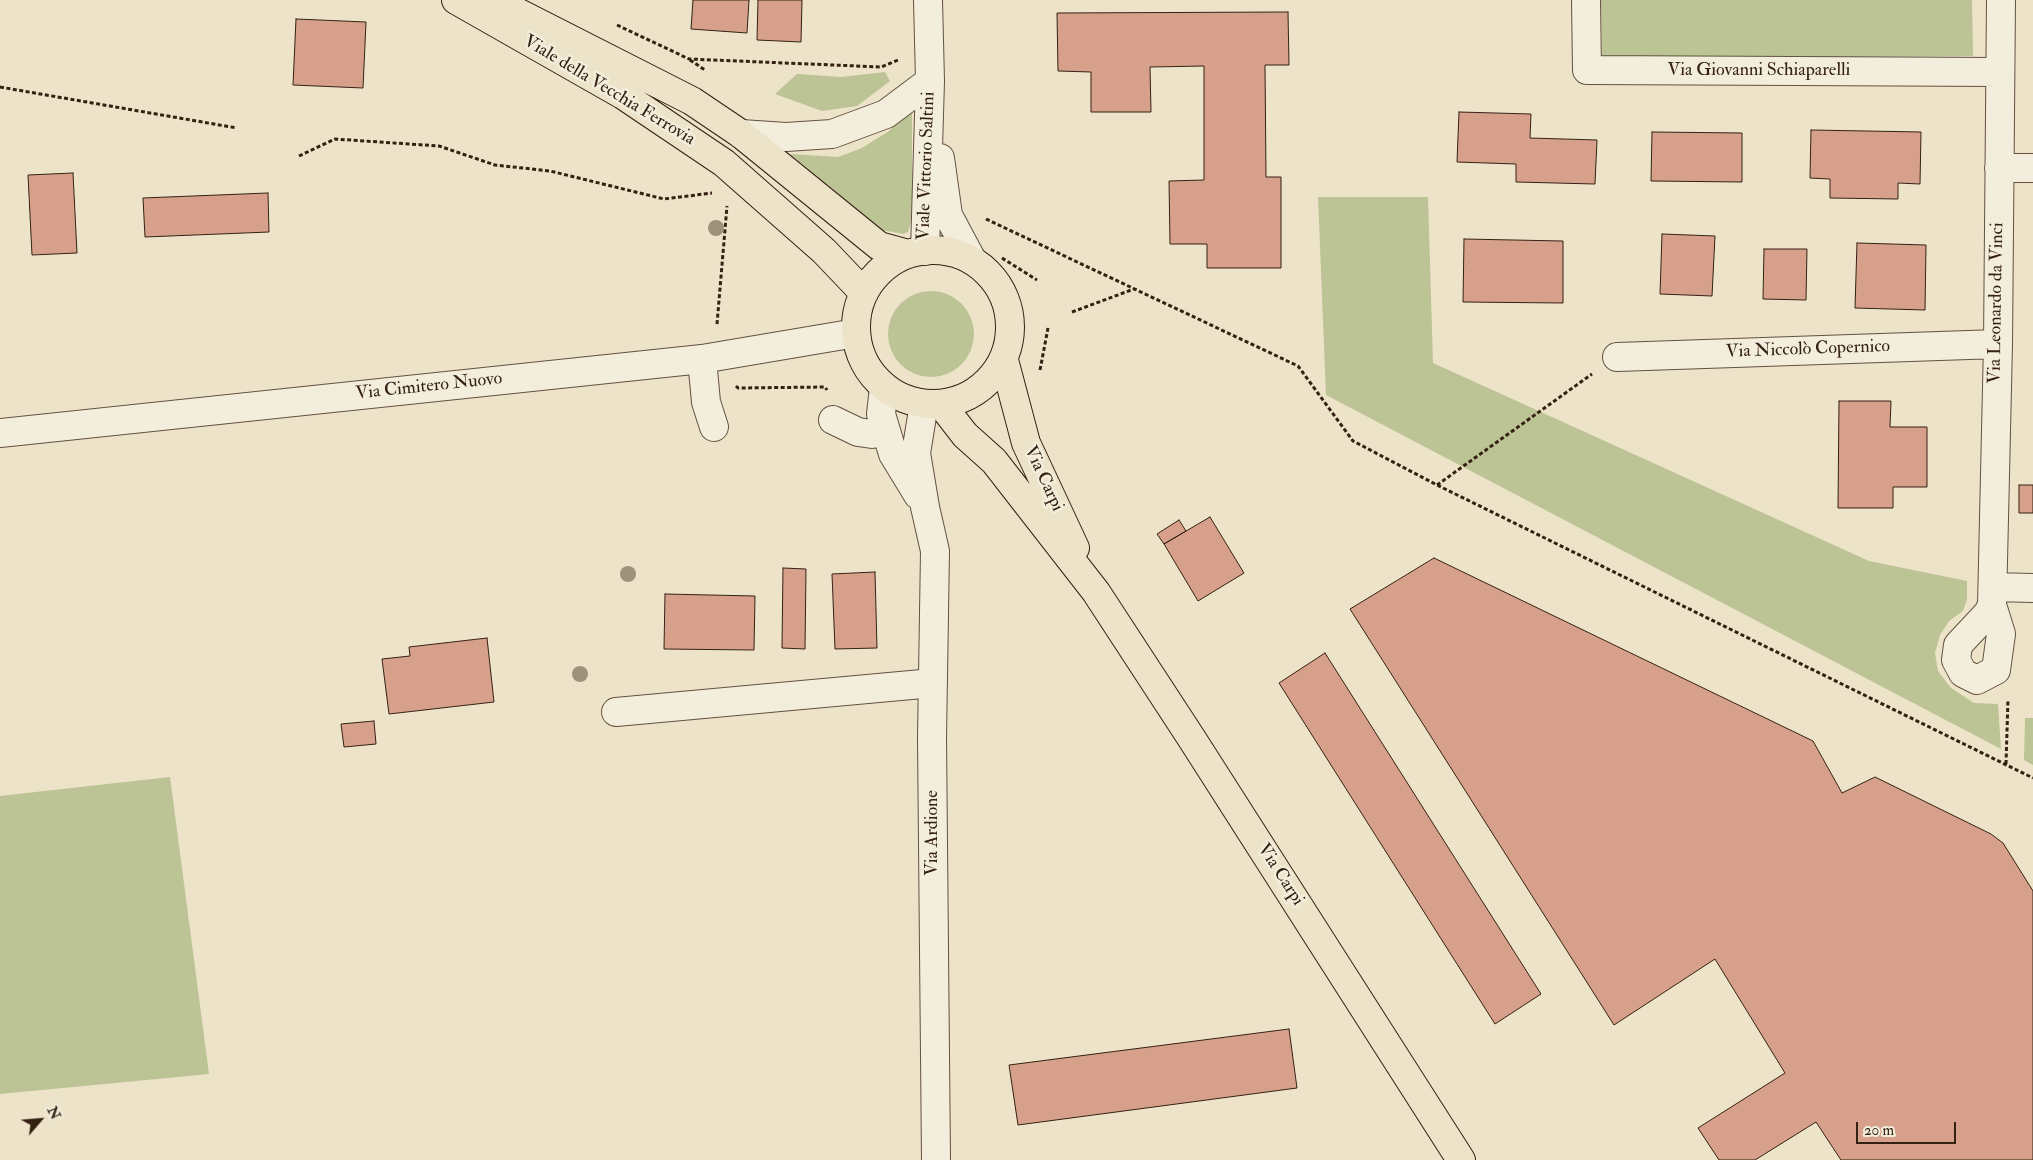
<!DOCTYPE html>
<meta charset="utf-8">
<style>
body{margin:0}
#map{position:relative;width:2033px;height:1160px;overflow:hidden;background:#ede3c9;font-family:"IM FELL Double Pica",serif}
canvas{display:block}
.north{position:absolute;left:15px;top:1095px;width:50px;height:50px;-webkit-text-stroke:4px #f3eddc;paint-order:stroke;rotate:63deg;font-size:14px;font-weight:700;line-height:20px;text-align:center;color:#342112}
.north::after{content:'';display:block;margin:auto;width:18px;height:22px;background:#342112;clip-path:polygon(50% 0,100% 100%,50% 72%,0 100%)}
.scale{position:absolute;left:1856px;top:1122px;width:100px;height:22px;box-sizing:border-box;border:2px solid #342112;border-top:0;padding-left:6px;font-size:15px;line-height:18px;white-space:nowrap;color:#342112;-webkit-text-stroke:4px #f3eddc;paint-order:stroke}
</style>
<div id="map">
<canvas width="2033" height="1160"></canvas>
<div class="north">N</div>
<div class="scale">20 m</div>
</div>
<script>
const g = document.querySelector('canvas').getContext('2d');
g.lineJoin = 'round';
function fillPath(path, color) {
  g.fillStyle = color;
  g.fill(path, 'evenodd');
}
function shape(rows) {
  const path = new Path2D();
  for (const r of rows) {
    if (r.length === 3) {
      path.moveTo(r[0] + r[2], r[1]);
      path.arc(r[0], r[1], r[2], 0, 2 * Math.PI);
      continue;
    }
    path.moveTo(r[0], r[1]);
    for (let i = 2; i < r.length; i += 2) path.lineTo(r[i], r[i + 1]);
  }
  return path;
}
function trace(path, color, width, dash) {
  g.strokeStyle = color;
  g.lineWidth = width;
  g.lineCap = dash ? 'butt' : 'round';
  g.setLineDash(dash || []);
  g.stroke(path);
}
function write(font, color, halo, rows, align = 'center') {
  g.font = font + ' "IM FELL Double Pica",serif';
  g.lineWidth = 5;
  g.setLineDash([]);
  g.textBaseline = 'middle';
  g.strokeStyle = halo;
  g.fillStyle = color;
  for (const [text, x, y, turn = 0] of rows) {
    g.save();
    g.translate(x, y);
    g.rotate((+turn || 0) * Math.PI / 180);
    g.textAlign = isNaN(turn) ? turn : align;
    if (halo) g.strokeText(text, 0, 0);
    g.fillText(text, 0, 0);
    g.restore();
  }
}
const green = shape([
 [1601,0,1972,0,1973,56,1602,59],
 [885,72,890,81,857,106,822,111,775,94,797,74,841,77],
 [912,109,912,219,908,232,903,234,882,230,790,154,838,157,862,148,889,131],
 [1318,197,1428,197,1433,363,1869,561,1967,581,1967,599,1963,611,1949,621,1940,635,1935,653,1938,671,1951,688,1974,703,1998,704,2001,749,1326,395],
 [931,334,43],
 [2025,718,2033,718,2033,765,2024,760],
 [170,777,209,1074,0,1094,0,796]
]);
const building = shape([
 [693,0,749,0,747,33,691,29,693,0],
 [758,0,802,0,801,42,757,40,758,0],
 [1288,12,1289,65,1265,65,1266,177,1281,177,1281,268,1207,268,1207,244,1170,244,1169,181,1204,180,1204,66,1150,67,1151,112,1091,112,1091,72,1058,71,1057,13,1288,12],
 [296,19,366,22,363,88,293,85,296,19],
 [1459,112,1531,114,1530,138,1597,140,1595,184,1516,182,1516,164,1457,162,1459,112],
 [1811,130,1921,132,1920,184,1898,183,1898,199,1830,198,1830,179,1810,178,1811,130],
 [1652,132,1742,133,1742,182,1651,181,1652,132],
 [73,173,77,253,32,255,28,175,73,173],
 [268,193,269,232,145,237,143,198,268,193],
 [1662,234,1715,236,1712,296,1660,294,1662,234],
 [1464,239,1563,241,1563,303,1463,302,1464,239],
 [1857,243,1926,245,1925,310,1855,308,1857,243],
 [1764,249,1807,249,1806,300,1763,299,1764,249],
 [1839,401,1891,401,1890,427,1927,427,1927,487,1893,487,1893,508,1838,508,1839,401],
 [2019,485,2033,485,2033,513,2019,513,2019,485],
 [1210,517,1244,573,1198,601,1164,544,1210,517],
 [1179,520,1186,531,1164,544,1157,534,1179,520],
 [1434,558,1813,741,1842,793,1875,777,1991,834,2003,843,2033,891,2033,1160,1841,1160,1816,1122,1755,1160,1719,1160,1698,1128,1785,1073,1715,959,1614,1025,1350,609,1434,558],
 [783,568,806,569,805,649,782,648,783,568],
 [875,572,877,648,835,649,832,574,875,572],
 [665,594,755,596,754,650,664,649,665,594],
 [487,638,494,702,389,714,382,659,410,656,409,647,487,638],
 [1325,653,1541,994,1495,1024,1279,683,1325,653],
 [374,721,376,744,344,747,341,724,374,721],
 [1289,1029,1297,1088,1018,1125,1009,1065,1289,1029]
]);
const path = shape([
 [617,25,689,59,881,67,898,60],
 [690,60,705,70],
 [0,87,237,128],
 [299,156,335,139,439,146,495,165,550,171,664,199,712,193],
 [986,219,1298,366,1353,441,1437,485,2033,778],
 [1002,258,1037,280],
 [1072,312,1134,289],
 [717,324,727,206],
 [1040,370,1048,328],
 [736,386,738,388,825,387,827,390],
 [1437,485,1592,374],
 [2006,764,2008,699]
]);
const minor = shape([
 [1586,0,1587,70,2000,72],
 [741,134,786,137,832,134,886,114,930,81],
 [940,158,948,215,972,260],
 [1999,168,2033,168],
 [925,251,930,81,928,0],
 [1617,357,1998,344],
 [702,359,706,402,714,427],
 [884,387,881,414,893,454,918,495],
 [924,404,916,453,925,507,935,551,932,738,936,1160],
 [833,420,858,432,872,434,884,427],
 [0,433,702,359,856,333],
 [1993,587,2033,588],
 [1992,605,1988,613,1958,645,1956,660,1963,673,1977,680,1996,670,2001,634,1992,605,1998,344,2001,0],
 [616,712,933,683]
]);
const major = shape([
 [456,0,623,95,724,163,824,251,864,293],
 [488,0,511,9,692,101,741,134,879,246,908,254],
 [933,327,77],
 [1004,360,1026,443,1075,548],
 [941,404,965,435,994,461,1096,592,1192,739,1461,1160]
]);
const trees = [
 [716,228],
 [628,574],
 [580,674]
];
const streetNames = [
 ["Via Giovanni Schiaparelli",1759,71],
 ["Viale della Vecchia Ferrovia",609,91,31],
 ["Viale Vittorio Saltini",927,166,-88],
 ["Via Leonardo da Vinci",1997,303,-89],
 ["Via Niccolò Copernico",1808,350,-2],
 ["Via Cimitero Nuovo",429,387,-6],
 ["Via Carpi",1043,479,65],
 ["Via Ardione",933,833,-90],
 ["Via Carpi",1280,875,57]
];
fillPath(green, '#bcc394');
fillPath(building, '#d7a08b');
trace(building, '#342112', 1);
trace(minor, '#625240', 30);
trace(major, '#342112', 30);
trace(path, '#342112', 3, [4, 2.5]);
trace(minor, '#f3eddc', 28);
trace(major, '#ede3c9', 28);
g.fillStyle = '#9e937a';
for (const [x, y] of trees) {
  g.beginPath();
  g.arc(x, y, 8, 0, 2 * Math.PI);
  g.fill();
}
write('18px', '#342112', '#f3eddc', streetNames);
</script>
